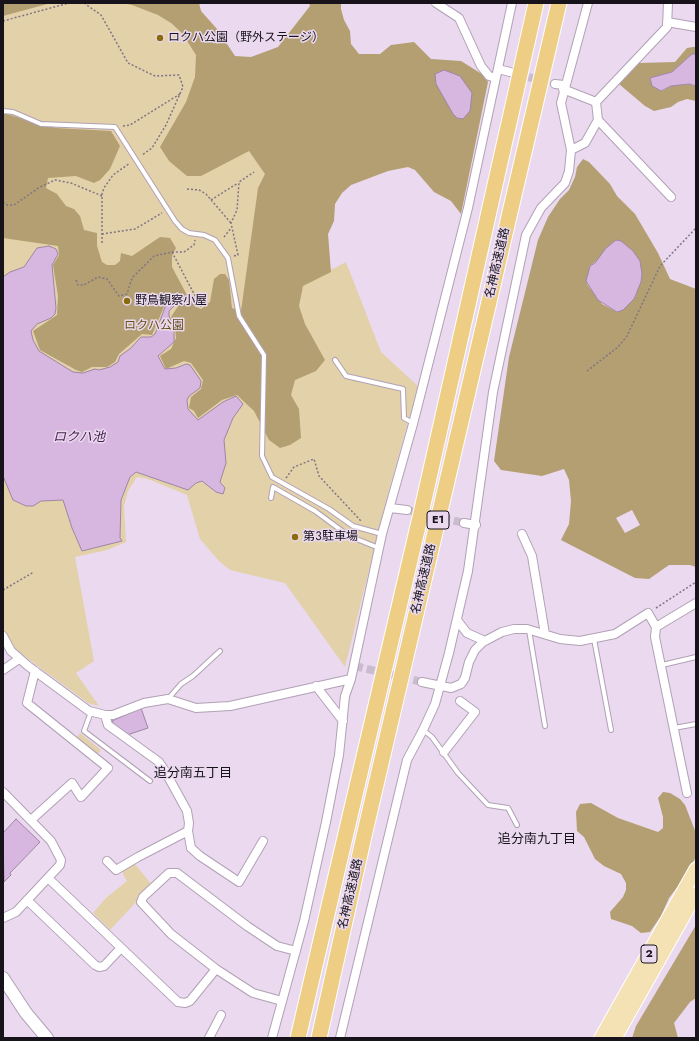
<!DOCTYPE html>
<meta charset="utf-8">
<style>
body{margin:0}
#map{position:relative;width:699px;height:1041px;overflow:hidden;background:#ead9ef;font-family:Jost,sans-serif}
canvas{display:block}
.frame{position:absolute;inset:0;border:4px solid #18131a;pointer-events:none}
</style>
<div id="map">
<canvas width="699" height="1041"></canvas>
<div class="frame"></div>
</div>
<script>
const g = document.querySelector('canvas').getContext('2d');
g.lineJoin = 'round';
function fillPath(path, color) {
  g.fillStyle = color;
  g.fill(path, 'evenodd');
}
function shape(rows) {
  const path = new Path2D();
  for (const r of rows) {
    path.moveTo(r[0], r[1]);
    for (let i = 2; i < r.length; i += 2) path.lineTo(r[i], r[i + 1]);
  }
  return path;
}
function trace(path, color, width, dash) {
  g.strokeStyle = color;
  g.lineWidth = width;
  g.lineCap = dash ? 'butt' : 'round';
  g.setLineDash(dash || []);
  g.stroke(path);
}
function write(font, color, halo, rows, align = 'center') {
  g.font = font + ' Jost,"Noto Sans JP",sans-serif';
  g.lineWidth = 3;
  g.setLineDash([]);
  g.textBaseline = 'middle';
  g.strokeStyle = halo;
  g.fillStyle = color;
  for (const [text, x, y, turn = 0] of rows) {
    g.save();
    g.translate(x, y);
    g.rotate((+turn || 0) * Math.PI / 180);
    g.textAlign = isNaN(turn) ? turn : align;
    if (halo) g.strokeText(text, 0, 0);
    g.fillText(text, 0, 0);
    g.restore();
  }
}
const green = shape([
 [3,3,147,3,170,15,273,139,300,286,346,262,381,352,418,386,387,497,345,667,285,583,230,570,219,561,200,539,187,495,148,479,137,477,128,491,124,506,126,542,107,550,75,557,94,661,76,673,99,706,88,703,16,650,3,629],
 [80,733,101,750,97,755,76,739],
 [134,863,152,885,110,930,93,913,106,898,127,881,123,874,123,869]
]);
const forest = shape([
 [3,3,51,3,3,16],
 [122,3,199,3,201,11,217,29,235,56,251,57,278,47,310,6,309,3,341,3,341,9,344,20,350,31,351,44,359,54,380,54,391,45,414,42,431,59,461,61,485,76,488,82,461,214,451,201,434,192,415,170,408,167,388,171,351,185,342,193,335,204,334,221,328,234,331,272,303,286,299,306,305,324,325,360,316,371,295,380,291,395,299,409,301,438,290,445,280,448,269,440,254,411,237,395,222,400,198,418,194,411,189,408,191,397,201,389,203,380,191,363,184,361,166,369,160,356,171,349,176,338,175,326,171,317,180,303,176,296,169,298,166,302,152,335,142,334,119,354,115,362,107,367,92,367,82,372,76,370,40,350,33,331,57,315,58,296,53,265,59,255,58,246,3,238,3,113,56,128,111,131,120,146,110,169,100,180,94,183,76,176,48,178,46,188,57,194,66,206,74,209,80,216,84,230,97,233,97,246,102,262,107,265,115,265,120,261,121,253,132,256,160,237,170,238,176,248,172,256,172,267,188,297,195,306,201,309,210,302,214,279,220,274,225,274,229,280,232,308,241,311,258,188,265,174,249,151,201,176,187,176,169,161,160,147,186,102,195,77,196,55,182,33,171,23,158,15,132,5],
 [693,47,696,47,696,54,692,54,672,72,650,78,662,91,671,86,689,84,696,86,696,101,687,99,678,102,671,107,654,111,645,106,619,84,639,63,675,62,687,48],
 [583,159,589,162,610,184,617,196,635,214,658,253,670,279,696,289,696,567,690,565,669,565,649,579,635,578,561,540,569,524,571,501,569,480,564,469,542,476,501,470,494,461,509,357,538,240,548,217,560,199,569,190,575,177,577,167],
 [621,241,633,251,640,261,636,296,623,310,617,312,602,304,587,284,590,266],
 [632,510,640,525,625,533,616,518],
 [663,792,670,793,680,799,685,805,696,833,696,857,682,881,669,898,661,916,650,932,641,933,632,926,611,919,610,912,623,897,626,890,626,883,621,874,604,866,595,859,584,837,577,831,576,812,580,804,591,803,618,818,658,832,663,828,663,817,658,798],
 [696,925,696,998,690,1002,674,1023,678,1038,632,1038,636,1026]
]);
const water = shape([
 [692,54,696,54,696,86,689,84,671,86,661,91,652,86,650,78,672,72,692,54],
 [444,70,460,76,472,93,470,111,463,119,457,118,453,114,436,84,435,74,444,70],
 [616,240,621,241,633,251,640,261,642,274,641,282,634,299,623,310,617,312,598,300,586,281,590,266,595,263,606,248,616,240],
 [49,246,56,249,58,254,52,265,56,308,55,314,51,318,37,324,31,331,33,340,39,351,73,372,83,373,95,369,99,370,110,367,118,362,120,356,131,348,141,337,151,337,155,334,167,302,169,299,176,297,177,303,169,311,169,316,174,328,174,342,158,356,165,369,176,368,186,364,190,365,201,381,200,388,189,396,187,400,188,409,198,420,223,402,236,396,243,404,233,418,224,440,226,463,220,482,225,488,223,494,216,492,202,481,196,483,188,490,136,472,130,477,121,500,120,538,122,541,82,551,72,528,63,500,41,501,33,506,26,506,13,500,3,476,3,277,10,272,24,267,37,248,49,246],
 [141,708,148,728,127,735,115,726,112,721,141,708],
 [16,819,40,842,10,873,11,875,4,882,3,833,16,819]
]);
const streetTunnel = shape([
 [517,74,555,84],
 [407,510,464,523],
 [355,666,422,682]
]);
const path = shape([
 [84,3,101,15,128,63,155,76,179,75,183,87,166,125,152,148,142,155],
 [3,21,69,3],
 [123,126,130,125,180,94],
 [187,189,199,190,206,194,231,223],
 [211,200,238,183],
 [3,202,7,205,14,205,40,187,55,180,71,183,102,196],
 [102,234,135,229,162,213],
 [224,237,231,228],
 [102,243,102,194,104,188,113,175,130,163],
 [172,252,201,307],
 [234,256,238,255,231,223,237,210,239,182,254,172],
 [76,280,78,285,84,285,98,277,107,279,119,296,127,294,132,278,154,256,172,252,184,252,194,245,195,240],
 [587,371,618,347,627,336,660,266,696,228],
 [286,478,294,467,314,459,319,476,361,521],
 [3,590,34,572],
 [656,608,696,582]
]);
const lane = shape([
 [3,111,13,112,41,124,115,127,175,221,182,229,189,233,204,235,215,240,228,258,239,316,264,355,262,456,272,477,329,509,353,526,382,534],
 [335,360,346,376,403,389,404,418,413,423],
 [271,498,273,487,315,511,349,536,379,548],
 [529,630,545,726],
 [594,639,611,730],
 [662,665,696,657],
 [168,699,181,684,193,676,220,651],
 [91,712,84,731,150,781],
 [674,728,696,724],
 [423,730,432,737,458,773,488,805,508,808,517,825]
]);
const street = shape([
 [436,3,459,18,481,66,489,76,496,78],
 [668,3,667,27,596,102,598,120,671,197],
 [667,22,696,27],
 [498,69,510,72],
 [555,84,564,85],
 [563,89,596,102],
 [571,150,585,143,598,120],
 [390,508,407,510],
 [464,523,476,525],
 [522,534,532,556,545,634],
 [457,620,467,633,485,641],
 [656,627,696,603],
 [3,636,11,651,28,666,89,711,105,715,113,715,144,703,168,699,196,708,230,706,351,679,382,534,413,424,468,208,512,3],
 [3,670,19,659],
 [422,682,451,688,461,684,465,678,469,662,475,650,483,642,502,632,514,629,527,629,560,639,580,641,615,634,648,613,656,627,655,637,687,793],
 [316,686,343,721],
 [105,715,108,725,159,762,165,771,187,811,189,823,188,831,191,848,200,856,239,882,263,841],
 [444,752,475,712,460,701],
 [3,792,51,841,61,860,60,865,16,912,3,918],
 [31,820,72,783,81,797,108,768,27,703,35,671],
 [107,861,116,870,138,857,188,831],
 [48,878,178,1002,185,1003,190,1001,216,969],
 [27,900,95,965,99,967,104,966,121,948],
 [282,1001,253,993,216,969,171,934,141,902,143,897,169,873,177,873,247,926,277,946,296,951],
 [209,1038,221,1015],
 [272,1038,304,921,326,822,339,755,345,696,351,679],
 [340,1038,407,760,423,730,435,704,449,653,468,571,493,392,526,235,541,208,565,183,569,171,571,150,561,103,588,3]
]);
const secondary = shape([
 [3,978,26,1013,47,1038]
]);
const primary = shape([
 [601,1038,696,869],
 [615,1038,696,894]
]);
const highway = shape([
 [298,1038,422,509,536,3],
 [319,1038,364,836,559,3]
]);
const markers = [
 [160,38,4,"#8b6b0c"],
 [127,301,4,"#8b6b0c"],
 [295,537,4,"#8b6b0c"]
];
const shields = [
 [438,520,22],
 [649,954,16]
];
const shieldNames = [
 ["E1",438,520],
 ["2",649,954]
];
const poiNames = [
 ["ロクハ公園（野外ステージ）",168,38],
 ["野鳥観察小屋",135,301],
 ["第３駐車場",303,537]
];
const streetNames = [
 ["名神高速道路",498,263,-77],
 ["名神高速道路",424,579,-77],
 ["名神高速道路",351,894,-77]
];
const parkNames = [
 ["ロクハ公園",154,326]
];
const waterNames = [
 ["ロクハ池",79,438]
];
const neighbourhoodNames = [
 ["追分南五丁目",193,774],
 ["追分南九丁目",537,840]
];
fillPath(green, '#e3d1a9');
fillPath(forest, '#b39f71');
fillPath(water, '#d7b7e0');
trace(water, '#9e86a5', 1);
trace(streetTunnel, '#cabbcf', 8, [8, 4]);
trace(lane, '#b1a1b5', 6);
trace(street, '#b1a1b5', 10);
trace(secondary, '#b1a1b5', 14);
trace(primary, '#fff', 15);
trace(highway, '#fff', 17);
trace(path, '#807584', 1.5, [2, 2]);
trace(lane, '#fff', 4);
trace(street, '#fff', 8);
trace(secondary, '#fff', 12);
trace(primary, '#f4e2b5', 13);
trace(highway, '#edce84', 15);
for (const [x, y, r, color] of markers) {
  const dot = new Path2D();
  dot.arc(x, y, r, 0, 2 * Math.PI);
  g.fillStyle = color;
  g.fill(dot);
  trace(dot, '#ead9ef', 1.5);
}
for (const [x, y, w] of shields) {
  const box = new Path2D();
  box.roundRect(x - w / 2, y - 9, w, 18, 3);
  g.fillStyle = '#ead9ef';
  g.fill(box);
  trace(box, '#18131a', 1);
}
write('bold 11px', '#18131a', null, shieldNames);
write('12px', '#18131a', '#ead9ef', poiNames, 'left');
write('12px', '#18131a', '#ead9ef', streetNames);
write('12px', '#644f17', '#ead9ef', parkNames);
write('italic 13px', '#451d4f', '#ead9ef', waterNames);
write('13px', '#18131a', '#ead9ef', neighbourhoodNames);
</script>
